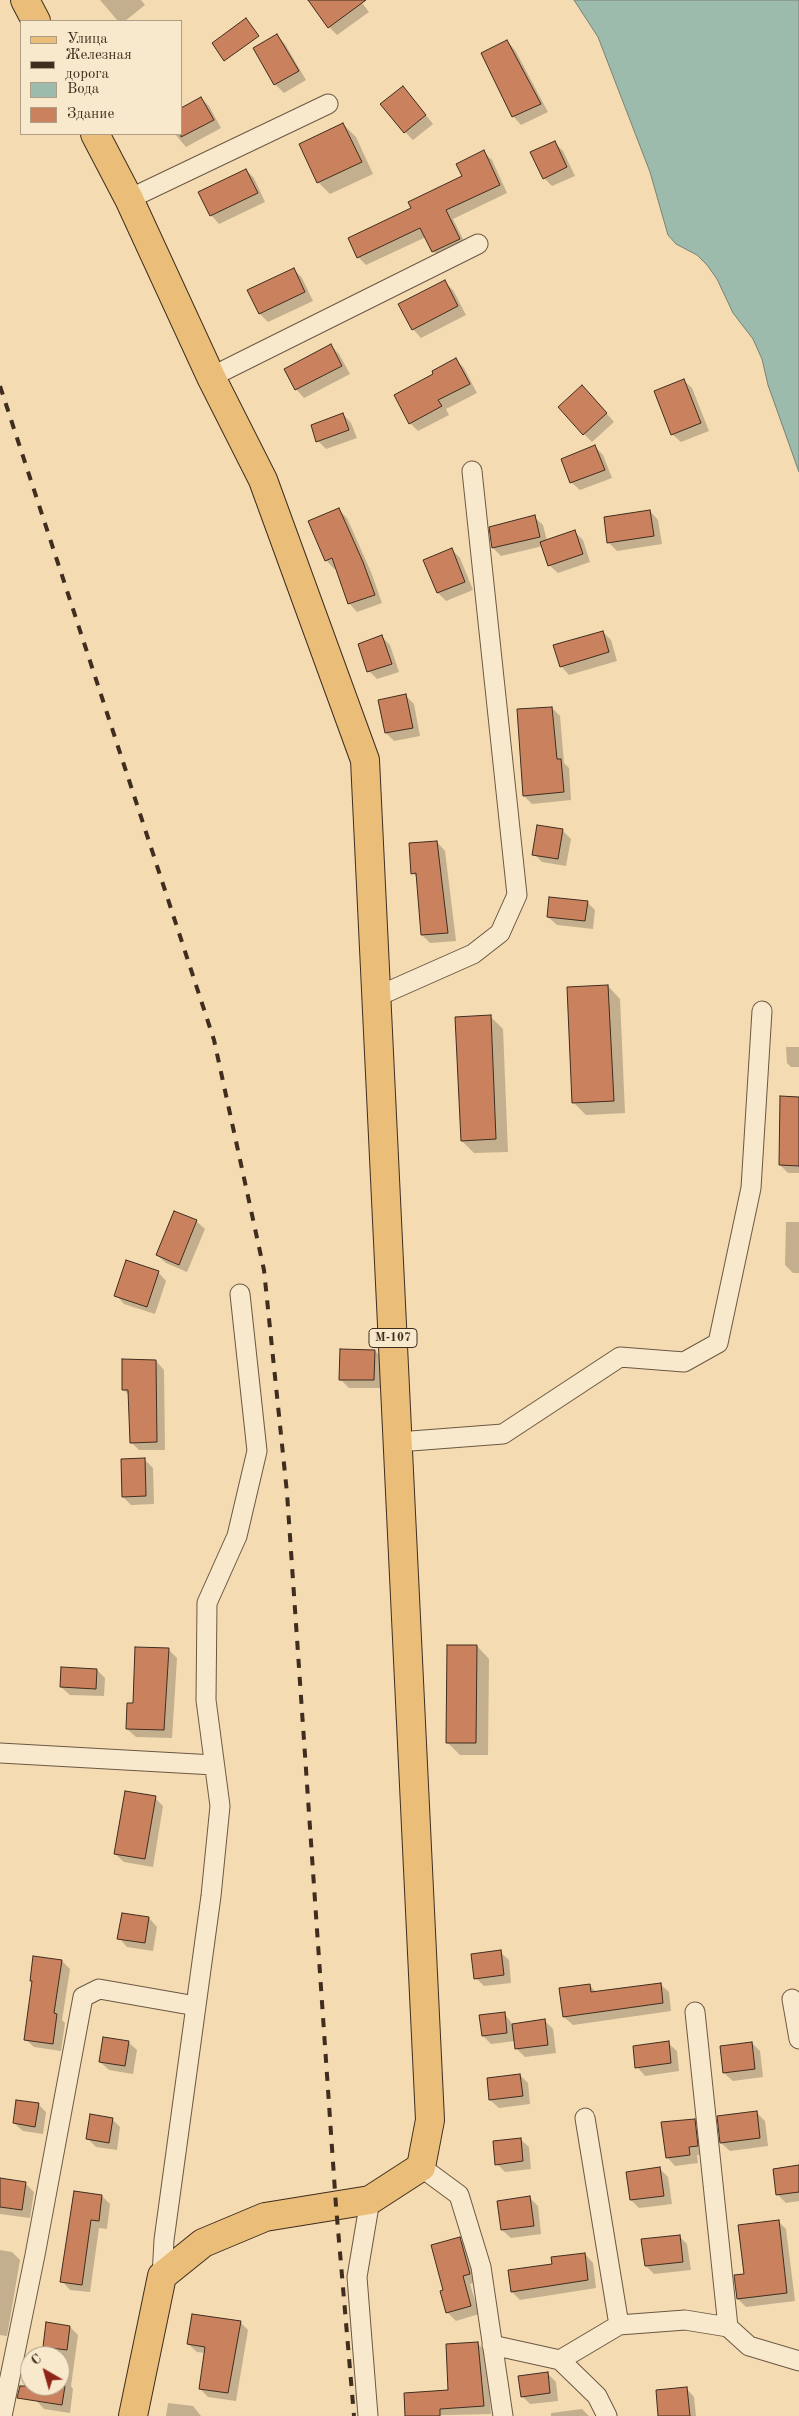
<!DOCTYPE html>
<meta charset="utf-8">
<style>
body{margin:0}
#map{position:relative;width:799px;height:2416px;overflow:hidden;background:#f4dbb1;font-family:"Old Standard TT",serif}
canvas{display:block}
.legend{position:absolute;left:20px;top:20px;width:162px;height:115px;box-sizing:border-box;background:#f8e8cc;border:1px solid #ae9d87;margin:0;padding:6px 9px;list-style:none;font-size:15px;color:#3f2d1f}
.legend li{display:flex;align-items:center;gap:10px;height:25px}
.legend b{width:25px;border:1px solid #ae9d87}
.north{position:absolute;left:20px;top:2346px;width:50px;height:50px;box-sizing:border-box;background:#f8e8cc;border:1px solid #ae9d87;border-radius:50%;rotate:322deg;font-size:14px;font-weight:700;line-height:20px;text-align:center;color:#3f2d1f}
.north::after{content:'';display:block;margin:auto;width:18px;height:22px;background:#8f2418;clip-path:polygon(50% 0,100% 100%,50% 72%,0 100%)}
</style>
<div id="map">
<canvas width="799" height="2416"></canvas>
<ul class="legend">
<li><b style="height:6px;background:#eabe78"></b>Улица</li>
<li><b style="height:6px;background:#3f2d1f"></b>Железная дорога</li>
<li><b style="height:14px;background:#9cbbad"></b>Вода</li>
<li><b style="height:14px;background:#ca825e"></b>Здание</li>
</ul>
<div class="north">С</div>
</div>
<script>
const g = document.querySelector('canvas').getContext('2d');
g.lineJoin = 'round';
function fillPath(path, color) {
  g.fillStyle = color;
  g.fill(path, 'evenodd');
}
function shape(rows) {
  const path = new Path2D();
  for (const r of rows) {
    path.moveTo(r[0], r[1]);
    for (let i = 2; i < r.length; i += 2) path.lineTo(r[i], r[i + 1]);
  }
  return path;
}
function trace(path, color, width, dash) {
  g.strokeStyle = color;
  g.lineWidth = width;
  g.lineCap = dash ? 'butt' : 'round';
  g.setLineDash(dash || []);
  g.stroke(path);
}
function write(font, color, halo, rows, align = 'center') {
  g.font = font + ' "Old Standard TT",serif';
  g.lineWidth = 4;
  g.setLineDash([]);
  g.textBaseline = 'middle';
  g.strokeStyle = halo;
  g.fillStyle = color;
  for (const [text, x, y, turn = 0] of rows) {
    g.save();
    g.translate(x, y);
    g.rotate((+turn || 0) * Math.PI / 180);
    g.textAlign = isNaN(turn) ? turn : align;
    if (halo) g.strokeText(text, 0, 0);
    g.fillText(text, 0, 0);
    g.restore();
  }
}
const water = shape([
 [574,0,799,0,799,472,768,385,762,359,753,339,733,313,717,279,707,265,697,255,676,244,668,235,650,172,598,37,574,0]
]);
const shadow = shape([
 [100,0,141,0,145,5,125,21,118,21],
 [317,0,360,0,369,12,337,35,329,27],
 [277,36,285,44,306,80,284,93,275,84,254,49],
 [507,41,515,50,548,112,521,125,513,116],
 [411,96,433,124,413,140,405,132],
 [201,98,209,106,221,128,186,147,175,134,181,134],
 [343,124,356,137,373,174,330,194,318,182],
 [554,142,563,151,575,176,552,186,544,178],
 [484,152,492,160,507,193,453,219,467,247,441,259,433,251,426,237,366,265,358,257,413,209,463,177],
 [246,170,254,178,265,202,219,224,211,215],
 [294,269,302,278,313,301,268,322,260,314,249,291],
 [444,282,453,290,466,315,421,338,413,329],
 [331,346,339,354,350,374,304,398,296,389],
 [456,360,464,368,477,393,446,409,449,415,418,431,410,423,435,374],
 [683,380,692,388,709,431,681,442,672,434],
 [591,395,614,422,592,442,584,434],
 [343,414,351,423,357,438,326,449,318,441],
 [595,447,603,455,612,478,580,490,571,482],
 [338,509,347,518,371,572,382,603,357,612,349,603,337,568,334,569,326,560],
 [650,511,658,520,662,544,617,551,609,543],
 [534,517,543,525,547,541,575,532,583,540,590,562,558,573,549,565,543,546,501,556,493,548,491,527],
 [452,550,460,558,473,590,446,601,438,593,425,561],
 [603,632,611,640,617,661,569,675,561,666],
 [382,637,390,645,399,672,377,679,369,671],
 [406,696,414,704,420,736,394,741,386,733],
 [552,708,560,716,564,763,569,768,571,800,532,804,524,796],
 [562,830,571,839,566,866,542,862,534,854],
 [437,842,445,851,456,941,430,943,422,935,417,878,413,873],
 [587,902,595,910,593,929,557,925,548,917],
 [608,986,620,999,625,1113,586,1115,573,1102],
 [490,1016,503,1029,508,1152,474,1153,462,1141],
 [786,1047,799,1047,799,1067,791,1067,787,1063],
 [799,1098,799,1173,788,1173,780,1165],
 [196,1221,205,1229,187,1272,166,1263,157,1255],
 [786,1222,799,1222,799,1273,793,1273,785,1265],
 [158,1272,166,1281,155,1314,124,1304,116,1295],
 [375,1351,383,1359,382,1388,349,1388,340,1379],
 [156,1361,164,1370,165,1450,139,1450,131,1442,130,1396,123,1389],
 [145,1460,153,1468,154,1504,131,1505,123,1497],
 [477,1646,489,1659,488,1755,460,1755,447,1742],
 [169,1650,177,1658,172,1738,136,1737,127,1729,134,1704],
 [97,1670,105,1678,104,1696,70,1695,61,1687],
 [155,1798,163,1806,153,1867,124,1862,115,1854],
 [149,1918,157,1927,153,1951,127,1947,119,1938],
 [500,1952,509,1960,511,1983,484,1986,476,1978],
 [62,1961,70,1969,62,2020,65,2023,61,2051,34,2047,25,2039,33,1983,31,1980],
 [660,1984,669,1992,671,2011,573,2025,564,2017,590,1986,596,1992],
 [504,2013,513,2025,545,2021,553,2029,556,2053,525,2057,516,2048,515,2041,491,2044,483,2036],
 [128,2042,137,2050,133,2074,109,2070,100,2062],
 [668,2043,677,2051,679,2071,645,2076,637,2067],
 [752,2043,760,2051,763,2077,733,2081,724,2073],
 [520,2075,528,2083,530,2104,499,2108,490,2100],
 [38,2104,46,2112,43,2134,23,2131,14,2123],
 [756,2112,765,2121,768,2146,730,2151,721,2143],
 [112,2119,120,2127,117,2150,96,2147,88,2139],
 [694,2120,703,2128,705,2154,697,2155,698,2163,675,2166,667,2157],
 [520,2139,529,2147,531,2169,505,2172,497,2164],
 [799,2167,799,2201,786,2203,778,2195,775,2170],
 [660,2169,668,2177,672,2204,639,2208,631,2200,628,2173],
 [0,2180,25,2183,34,2192,30,2218,0,2214],
 [102,2196,110,2204,107,2229,99,2228,90,2292,70,2290,62,2281],
 [530,2198,538,2206,541,2234,511,2238,502,2230],
 [778,2221,786,2229,795,2301,746,2307,738,2299,745,2275],
 [679,2236,687,2244,691,2270,654,2274,646,2266],
 [459,2239,468,2247,477,2282,470,2284,479,2314,456,2321,447,2312,444,2291],
 [0,2250,12,2252,20,2260,7,2336,0,2335],
 [585,2254,593,2263,596,2288,520,2300,512,2292,553,2266],
 [240,2322,248,2330,236,2401,208,2397,200,2389,205,2353,197,2352,188,2344],
 [47,2324,70,2327,78,2335,71,2386,73,2389,70,2413,44,2409,36,2400,38,2386,60,2386,60,2356,42,2356],
 [477,2343,486,2352,491,2414,407,2416,450,2391],
 [548,2374,556,2382,558,2401,530,2404,522,2396],
 [686,2388,694,2397,696,2416,659,2416],
 [168,2403,193,2406,201,2416,166,2416],
 [582,2409,589,2416,551,2416,551,2413]
]);
const building = shape([
 [308,0,366,0,328,28,308,0],
 [246,18,259,36,224,61,212,43,246,18],
 [277,34,299,71,274,85,253,48,277,34],
 [507,40,541,104,512,117,481,53,507,40],
 [403,86,426,115,404,133,380,104,403,86],
 [201,97,214,120,181,137,181,108,201,97],
 [343,123,362,162,317,183,299,144,343,123],
 [555,141,567,167,543,179,530,152,555,141],
 [484,150,500,185,446,210,460,239,432,252,420,228,357,258,348,238,411,208,408,202,462,176,456,164,484,150],
 [246,169,258,193,210,216,198,192,246,169],
 [294,268,305,292,259,314,247,290,294,268],
 [445,280,458,306,412,330,398,304,445,280],
 [331,344,342,366,295,390,284,369,331,344],
 [456,358,470,384,438,400,442,406,409,424,394,395,433,374,432,371,456,358],
 [684,379,701,423,671,435,654,391,684,379],
 [582,385,607,413,583,435,558,407,582,385],
 [343,413,349,430,316,442,311,425,343,413],
 [595,445,605,470,570,483,561,459,595,445],
 [339,508,363,562,375,595,348,604,332,558,325,561,308,521,339,508],
 [650,510,654,536,607,543,604,517,650,510],
 [535,515,540,537,492,548,489,527,535,515],
 [575,530,583,554,548,566,540,542,575,530],
 [452,548,465,582,437,593,423,560,452,548],
 [603,631,609,652,560,667,553,645,603,631],
 [382,635,392,664,367,672,358,644,382,635],
 [406,694,413,728,385,733,378,700,406,694],
 [552,707,557,759,561,759,564,792,523,796,517,709,552,707],
 [537,825,563,829,558,859,532,855,537,825],
 [437,841,448,933,421,935,416,873,411,874,409,843,437,841],
 [549,897,588,901,585,921,547,917,549,897],
 [608,985,614,1101,572,1103,567,987,608,985],
 [491,1015,496,1139,461,1141,455,1017,491,1015],
 [780,1096,799,1097,799,1166,779,1165,780,1096],
 [174,1211,197,1220,179,1265,156,1255,174,1211],
 [126,1260,159,1271,147,1307,114,1296,126,1260],
 [340,1349,375,1350,374,1380,339,1380,340,1349],
 [122,1359,156,1360,157,1442,130,1443,128,1390,122,1390,122,1359],
 [145,1458,146,1496,122,1497,121,1459,145,1458],
 [447,1645,477,1645,476,1743,446,1743,447,1645],
 [135,1647,169,1648,164,1730,126,1729,127,1703,133,1703,135,1647],
 [61,1667,97,1669,96,1689,60,1687,61,1667],
 [125,1791,156,1796,145,1859,114,1854,125,1791],
 [122,1913,149,1917,145,1943,117,1939,122,1913],
 [501,1950,504,1975,474,1979,471,1954,501,1950],
 [33,1956,62,1960,54,2013,57,2014,53,2044,24,2040,32,1981,30,1981,33,1956],
 [661,1983,663,2003,563,2017,559,1988,590,1984,591,1992,661,1983],
 [505,2012,507,2033,482,2036,479,2015,505,2012],
 [545,2019,548,2045,515,2049,512,2024,545,2019],
 [103,2037,129,2041,125,2066,99,2062,103,2037],
 [669,2041,671,2063,635,2068,633,2046,669,2041],
 [752,2042,755,2069,723,2073,720,2046,752,2042],
 [520,2074,523,2096,489,2100,487,2078,520,2074],
 [16,2100,39,2103,35,2127,13,2123,16,2100],
 [757,2111,760,2138,720,2143,717,2116,757,2111],
 [90,2114,113,2118,109,2143,86,2139,90,2114],
 [695,2119,698,2146,689,2147,690,2155,666,2158,661,2122,695,2119],
 [521,2138,523,2161,495,2165,493,2141,521,2138],
 [799,2165,799,2192,776,2195,773,2169,799,2165],
 [660,2167,664,2196,630,2200,626,2172,660,2167],
 [0,2178,26,2182,22,2210,0,2207,0,2178],
 [74,2191,102,2195,99,2221,91,2220,82,2285,60,2282,74,2191],
 [530,2196,534,2226,501,2230,497,2201,530,2196],
 [779,2220,787,2293,737,2299,734,2275,744,2274,738,2225,779,2220],
 [680,2235,683,2262,645,2266,641,2239,680,2235],
 [460,2237,470,2274,463,2276,471,2306,446,2313,440,2291,443,2290,431,2245,460,2237],
 [585,2253,588,2280,511,2292,508,2270,552,2264,551,2257,585,2253],
 [192,2314,241,2321,228,2393,199,2389,205,2347,187,2344,192,2314],
 [46,2322,70,2326,67,2350,43,2347,46,2322],
 [478,2342,484,2406,440,2409,440,2416,405,2416,404,2393,448,2390,446,2344,478,2342],
 [548,2372,550,2393,521,2397,518,2376,548,2372],
 [20,2386,65,2386,62,2405,17,2398,20,2386],
 [687,2387,690,2416,658,2416,656,2390,687,2387]
]);
const minor = shape([
 [129,199,328,104],
 [211,377,478,244],
 [376,997,473,954,500,933,517,895,472,471],
 [398,1442,503,1434,620,1357,684,1362,718,1343,751,1188,762,1011],
 [0,1753,214,1765],
 [792,1999,799,2039],
 [695,2012,728,2327],
 [585,2118,619,2325],
 [421,2167,459,2195,481,2267,503,2416],
 [162,2276,164,2240,211,1896,220,1806,206,1700,207,1603,237,1536,257,1451,240,1294],
 [492,2345,560,2360,597,2396,607,2416],
 [560,2360,619,2325,685,2320,728,2327,749,2346,799,2361],
 [2,2416,35,2255,83,1997,99,1989,196,2006],
 [368,2416,357,2277,370,2200]
]);
const primary = shape([
 [25,0,36,21],
 [95,134,129,199,211,377,263,480,365,760,430,2120,421,2167,370,2200,265,2217,203,2243,162,2276,133,2416]
]);
const rail = shape([
 [0,386,214,1040,264,1270,287,1493,336,2206,354,2416]
]);
const shields = [
 [393,1338,48]
];
const shieldNames = [
 ["М-107",393,1338]
];
fillPath(water, '#9cbbad');
trace(water, '#778274', 1);
fillPath(shadow, '#0003');
fillPath(building, '#ca825e');
trace(building, '#3f2d1f', 1);
trace(minor, '#6c5844', 21);
trace(primary, '#3f2d1f', 30);
trace(minor, '#f8e8cc', 19);
trace(primary, '#eabe78', 28);
trace(rail, '#3f2d1f', 4, [9, 9]);
for (const [x, y, w] of shields) {
  const box = new Path2D();
  box.roundRect(x - w / 2, y - 9.5, w, 19, 4);
  g.fillStyle = '#f8e8cc';
  g.fill(box);
  trace(box, '#3f2d1f', 1);
}
write('bold 12px', '#3f2d1f', null, shieldNames);
</script>
